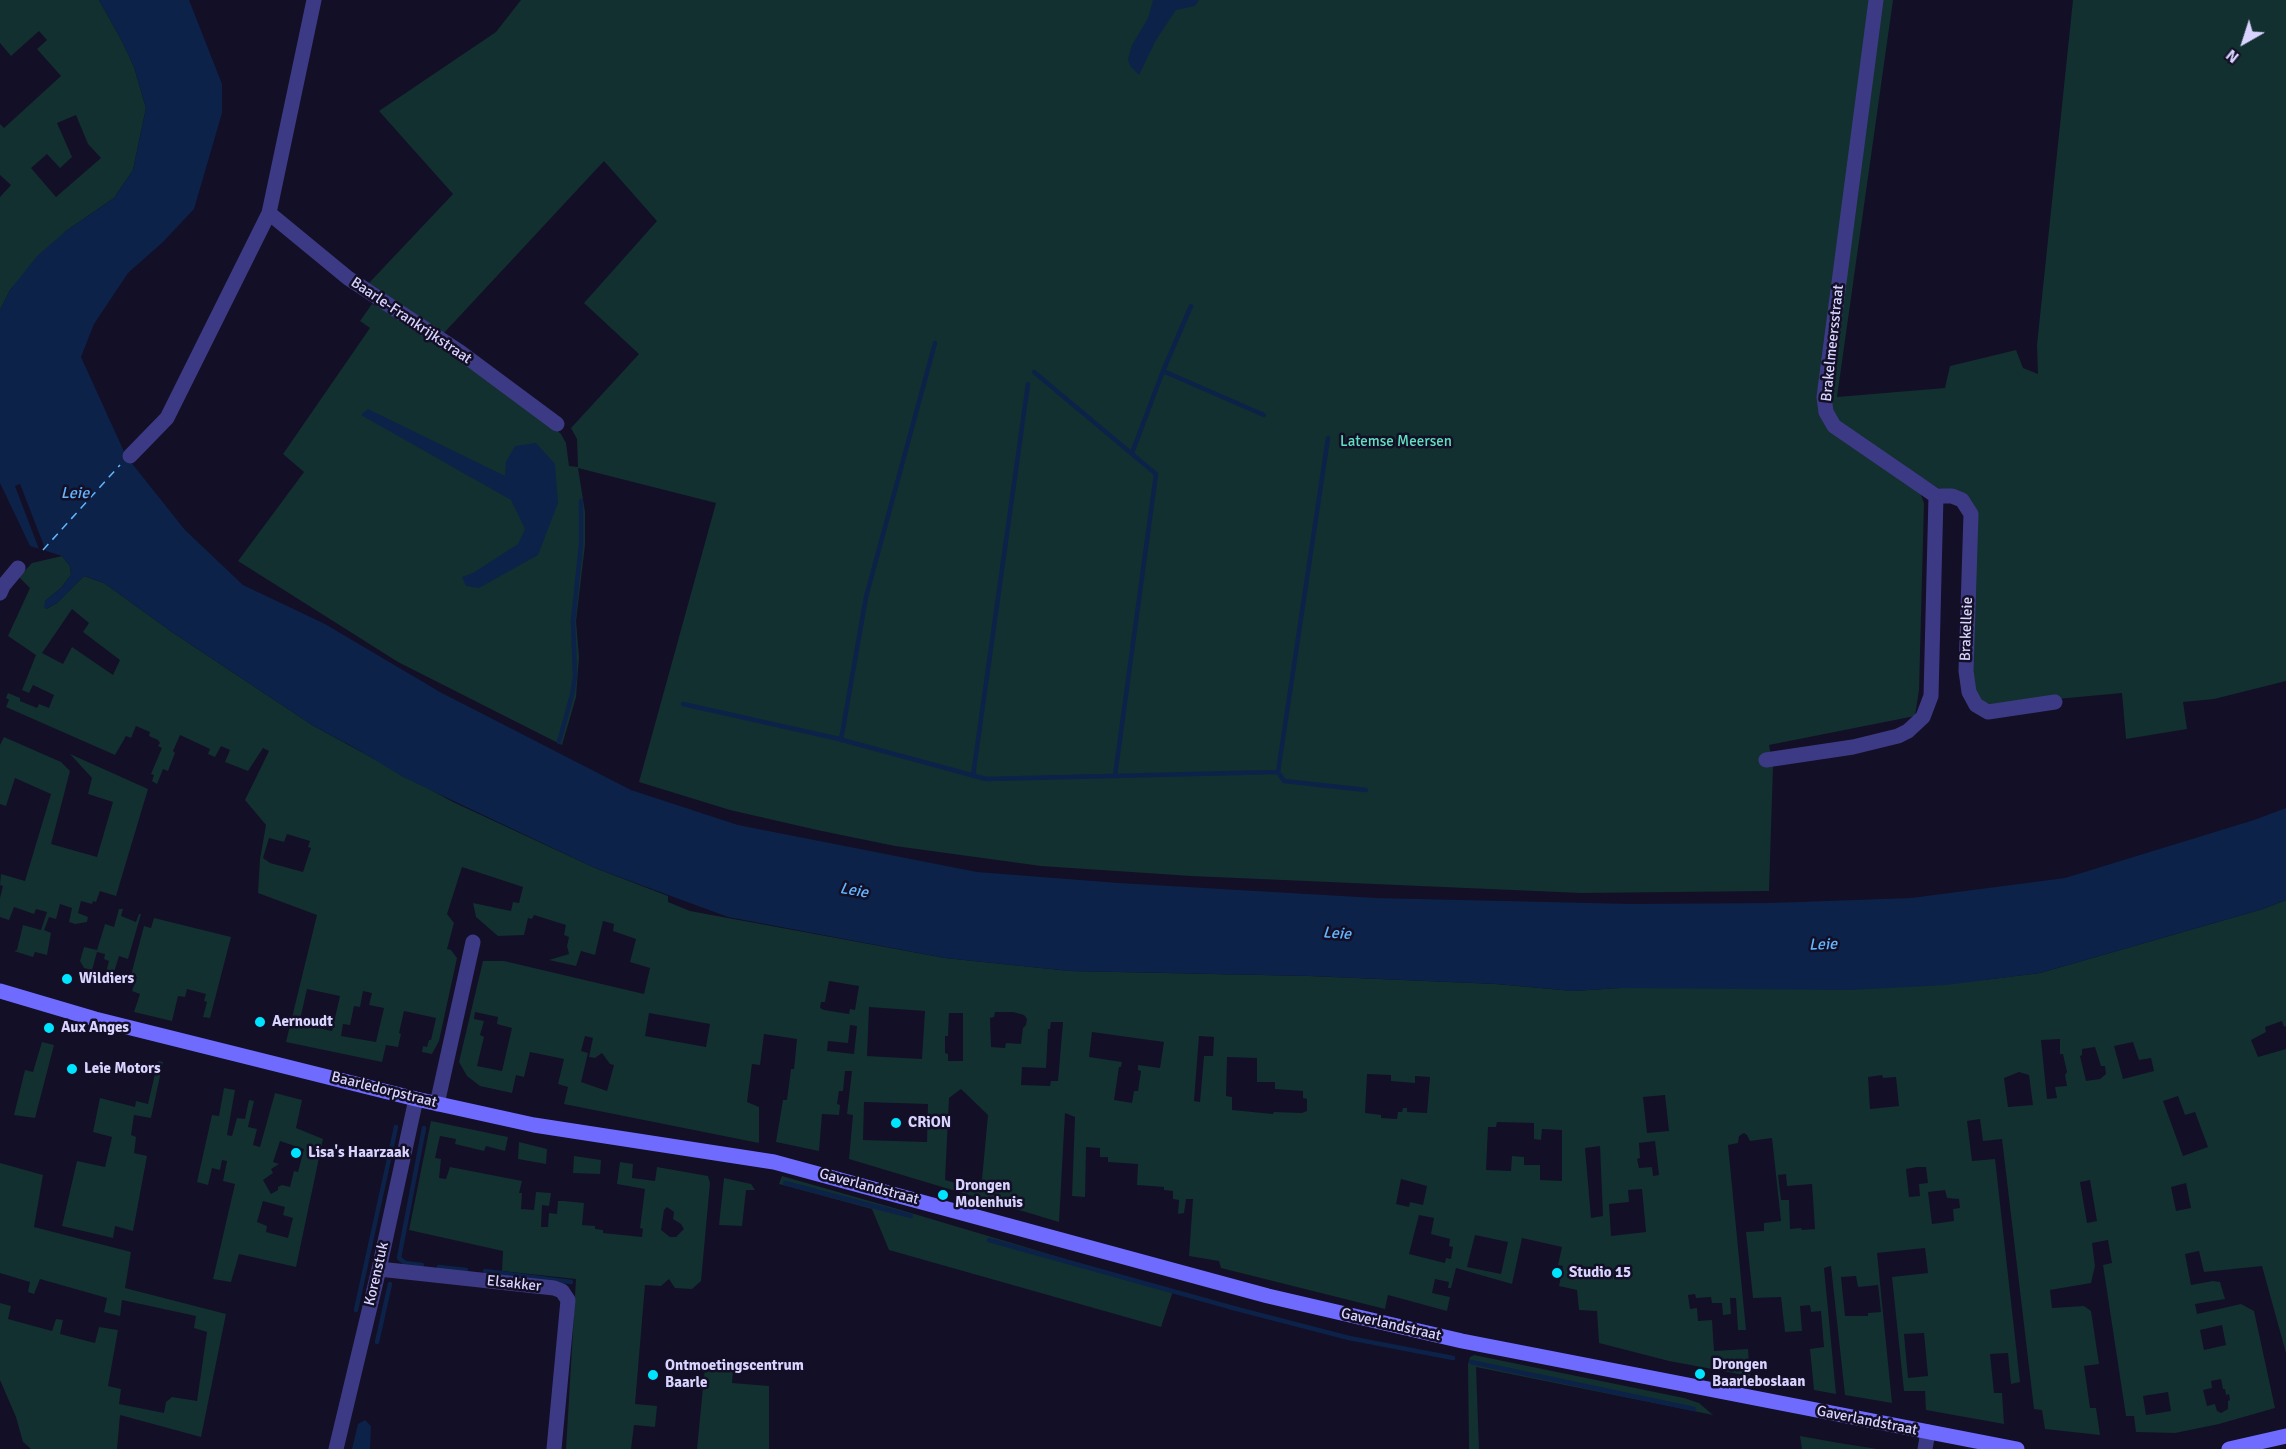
<!DOCTYPE html>
<style>
body{margin:0}
#map{position:relative;width:2286px;height:1449px;overflow:hidden;background:#130f26;font-family:Signika,sans-serif}
canvas{display:block}
.north{position:absolute;left:2214px;top:12px;width:60px;height:60px;-webkit-text-stroke:4px #130f26;paint-order:stroke;rotate:219deg;font-size:16px;font-weight:700;line-height:24px;text-align:center;color:#d9d4ff}
.north::after{content:'';display:block;margin:auto;width:21px;height:27px;background:#d9d4ff;clip-path:polygon(50% 0,100% 100%,50% 72%,0 100%)}
</style>
<div id="map">
<canvas width="2286" height="1449"></canvas>
<div class="north">N</div>
</div>
<script>
const g = document.querySelector('canvas').getContext('2d');
g.lineJoin = 'round';
function fillPath(path, color) {
  g.fillStyle = color;
  g.fill(path, 'evenodd');
}
function shape(rows) {
  const path = new Path2D();
  for (const r of rows) {
    path.moveTo(r[0], r[1]);
    for (let i = 2; i < r.length; i += 2) path.lineTo(r[i], r[i + 1]);
  }
  return path;
}
function trace(path, color, width, dash) {
  g.strokeStyle = color;
  g.lineWidth = width;
  g.lineCap = dash ? 'butt' : 'round';
  g.setLineDash(dash || []);
  g.stroke(path);
}
function write(font, color, halo, rows, align = 'center') {
  g.font = font + ' Signika,sans-serif';
  g.lineWidth = 5;
  g.setLineDash([]);
  g.textBaseline = 'middle';
  g.strokeStyle = halo;
  g.fillStyle = color;
  for (const [text, x, y, turn = 0] of rows) {
    g.save();
    g.translate(x, y);
    g.rotate((+turn || 0) * Math.PI / 180);
    g.textAlign = isNaN(turn) ? turn : align;
    if (halo) g.strokeText(text, 0, 0);
    g.fillText(text, 0, 0);
    g.restore();
  }
}
const green = shape([
 [0,0,99,0,123,43,134,67,146,108,133,170,114,198,66,231,10,290,0,310,0,197,11,185,0,175,0,124,4,128,61,76,37,49,47,40,39,31,11,56,0,43],
 [76,115,88,144,101,158,56,197,31,168,47,154,60,168,72,157,57,123],
 [521,0,1893,0,1837,397,1945,388,1950,366,2016,350,2023,368,2038,374,2037,345,2073,0,2286,0,2286,681,2214,699,2183,702,2187,729,2126,739,2122,693,1992,705,1982,701,1976,694,1970,672,1975,518,1960,493,1938,488,1922,478,1919,490,1924,503,1919,690,1915,716,1769,745,1773,766,1769,891,1581,893,1191,876,1041,866,895,846,817,830,730,810,639,782,716,503,578,468,585,512,585,545,576,621,579,657,576,697,562,745,398,662,238,561,304,472,283,454,370,328,360,321,372,304,391,313,550,424,561,434,566,443,569,466,578,467,577,439,571,428,639,354,584,303,657,221,604,161,443,334,369,283,453,194,379,111,496,32],
 [62,556,70,566,71,575,61,588,45,601,46,609,57,603,84,576,104,583,172,632,312,725,453,802,595,868,668,896,668,902,690,911,945,958,1070,971,1310,976,1496,984,1573,991,1620,988,1802,988,1983,980,2040,973,2263,909,2286,900,2286,1026,2284,1027,2282,1021,2265,1027,2266,1032,2251,1040,2258,1057,2286,1049,2286,1353,2262,1266,2204,1272,2199,1251,2185,1254,2191,1285,2213,1281,2220,1282,2225,1299,2195,1304,2197,1314,2241,1304,2254,1311,2275,1408,2219,1424,2175,1433,2136,1432,2134,1416,2126,1416,2103,1265,2112,1263,2108,1240,2092,1243,2095,1266,2091,1283,2050,1290,2052,1308,2084,1306,2091,1311,2099,1364,2084,1366,2090,1408,2096,1408,2100,1435,2045,1429,2042,1410,2034,1409,2002,1139,1983,1141,1980,1119,1967,1121,1972,1161,1995,1159,2020,1382,2011,1384,2008,1353,1990,1354,1994,1393,2002,1393,2004,1424,1926,1410,1925,1391,1904,1391,1892,1277,1928,1273,1925,1248,1877,1253,1892,1403,1845,1395,1831,1266,1824,1268,1836,1394,1814,1390,1810,1349,1824,1347,1821,1311,1811,1312,1810,1305,1800,1306,1802,1331,1785,1332,1781,1297,1753,1298,1746,1232,1764,1231,1764,1223,1781,1221,1772,1138,1750,1141,1747,1135,1744,1133,1739,1136,1738,1143,1728,1145,1746,1330,1738,1330,1736,1298,1730,1298,1731,1314,1723,1315,1722,1303,1712,1303,1711,1297,1696,1298,1695,1294,1688,1295,1690,1309,1697,1308,1698,1321,1712,1320,1714,1351,1748,1349,1750,1376,1669,1361,1599,1343,1597,1311,1579,1310,1577,1290,1559,1286,1563,1266,1558,1265,1562,1247,1522,1238,1512,1284,1456,1268,1451,1288,1448,1288,1449,1282,1435,1279,1432,1293,1450,1297,1447,1311,1388,1295,1385,1309,1221,1268,1219,1261,1189,1256,1193,1199,1186,1199,1184,1213,1178,1214,1179,1200,1173,1199,1173,1191,1164,1190,1164,1187,1137,1185,1138,1164,1108,1162,1108,1157,1100,1157,1100,1148,1086,1147,1085,1197,1072,1196,1075,1117,1065,1113,1059,1222,849,1159,853,1115,847,1114,852,1071,845,1071,843,1091,839,1091,837,1104,840,1105,839,1115,822,1114,819,1151,776,1142,783,1100,787,1100,791,1069,794,1069,797,1039,764,1034,760,1065,752,1064,747,1102,759,1107,759,1143,564,1104,568,1087,558,1084,564,1059,530,1052,524,1077,516,1075,512,1093,480,1086,467,1076,459,1062,483,961,504,961,644,994,650,968,630,962,636,939,613,931,614,924,603,921,595,955,581,951,576,966,549,960,569,954,567,946,569,937,564,935,566,925,534,915,532,919,528,918,524,935,498,936,476,917,473,903,511,911,513,902,519,903,523,887,462,867,447,914,454,923,447,949,451,950,457,958,439,1041,432,1054,422,1052,423,1046,427,1047,429,1040,431,1040,436,1018,404,1011,399,1033,401,1034,398,1047,386,1045,382,1062,286,1042,317,915,258,893,260,859,266,825,245,800,269,751,263,748,248,771,225,762,230,750,221,746,215,757,208,754,210,749,180,735,173,751,175,753,168,771,163,769,157,784,152,781,154,775,151,774,162,748,158,746,160,743,158,740,149,736,150,732,136,726,131,738,126,736,115,755,6,707,9,700,6,698,8,693,20,698,20,701,37,708,39,704,49,708,54,695,33,685,29,693,22,690,36,655,8,636,30,588,19,577,32,563],
 [72,609,89,623,83,632,120,660,113,675,72,647,63,664,42,653],
 [287,834,310,841,308,847,311,848,303,872,270,863,263,858,269,838,284,842],
 [829,981,859,986,855,1010,850,1009,849,1014,824,1010,820,1008,821,1002,825,1002],
 [307,989,340,996,332,1031,299,1024],
 [363,991,372,993,369,1005,384,1008,376,1042,341,1036,343,1024,350,1025,354,1006,360,1007],
 [869,1007,925,1011,922,1059,867,1056],
 [475,1012,498,1017,497,1024,512,1028,502,1071,477,1066,484,1037,480,1035,484,1021,474,1019],
 [995,1012,1013,1012,1024,1015,1027,1019,1026,1025,1023,1028,1021,1044,1006,1043,1005,1048,991,1047,990,1018,994,1017],
 [649,1013,710,1024,706,1047,645,1036],
 [949,1013,963,1013,963,1061,948,1061,948,1054,945,1053,945,1036,948,1036],
 [1051,1022,1063,1022,1058,1081,1051,1081,1050,1086,1021,1085,1022,1067,1046,1068,1048,1029,1050,1029],
 [850,1025,857,1026,854,1054,827,1051,828,1041,848,1043],
 [1092,1032,1164,1042,1160,1068,1138,1065,1138,1070,1141,1071,1138,1091,1134,1091,1132,1103,1114,1100,1119,1067,1121,1067,1122,1062,1089,1057],
 [585,1036,593,1038,589,1057,595,1058,602,1053,610,1064,614,1065,607,1091,581,1082,588,1053,581,1051],
 [1199,1036,1214,1037,1213,1056,1204,1056,1200,1102,1194,1101],
 [2060,1039,2060,1054,2063,1054,2067,1072,2065,1075,2067,1086,2055,1087,2057,1098,2047,1099,2041,1040],
 [2133,1042,2139,1060,2151,1058,2154,1071,2123,1079,2114,1046],
 [2095,1047,2101,1066,2105,1066,2106,1074,2100,1079,2086,1081,2080,1056,2082,1055,2082,1049],
 [1227,1057,1257,1058,1257,1082,1275,1082,1275,1089,1303,1091,1303,1098,1307,1099,1307,1111,1302,1113,1274,1112,1273,1114,1232,1110,1232,1097,1226,1096],
 [2019,1072,2029,1075,2033,1105,2008,1107,2004,1078],
 [1367,1074,1391,1075,1391,1081,1415,1083,1415,1076,1430,1077,1427,1113,1407,1112,1407,1108,1403,1108,1402,1112,1398,1112,1397,1119,1381,1118,1381,1115,1365,1113],
 [1882,1075,1883,1078,1896,1077,1899,1106,1870,1109,1868,1077],
 [961,1089,988,1115,981,1190,945,1180,949,1098],
 [1665,1095,1669,1131,1647,1133,1643,1097],
 [2178,1096,2185,1115,2195,1112,2208,1147,2183,1156,2163,1101],
 [864,1102,928,1104,927,1142,863,1140],
 [1497,1122,1534,1123,1534,1139,1541,1140,1542,1129,1562,1130,1562,1181,1540,1180,1540,1165,1524,1165,1524,1157,1512,1156,1511,1171,1486,1170,1488,1127,1496,1127],
 [1655,1141,1659,1175,1653,1176,1652,1167,1639,1168,1637,1159,1640,1158,1639,1143],
 [1600,1146,1603,1216,1591,1218,1585,1148],
 [1917,1167,1926,1167,1928,1183,1919,1184,1920,1196,1909,1197,1906,1169],
 [1786,1174,1787,1186,1812,1184,1815,1229,1802,1230,1801,1228,1790,1229,1789,1200,1781,1200,1778,1175],
 [1401,1179,1427,1186,1423,1205,1410,1202,1409,1207,1396,1204],
 [2090,1180,2097,1221,2087,1223,2080,1182],
 [2186,1183,2191,1208,2176,1211,2171,1187],
 [1642,1189,1646,1232,1611,1236,1609,1204,1629,1202,1628,1190],
 [1945,1190,1947,1198,1959,1199,1960,1208,1953,1209,1954,1221,1932,1224,1928,1192],
 [1419,1215,1434,1218,1431,1234,1450,1239,1449,1246,1453,1247,1451,1259,1446,1258,1445,1263,1409,1254],
 [1475,1235,1508,1242,1501,1274,1467,1267],
 [1856,1276,1858,1287,1878,1285,1881,1312,1868,1313,1868,1316,1845,1316,1841,1277],
 [2222,1325,2226,1345,2204,1350,2200,1330],
 [1924,1333,1928,1376,1908,1378,1904,1334],
 [2221,1379,2223,1389,2225,1389,2226,1395,2229,1394,2230,1400,2228,1401,2228,1409,2221,1413,2217,1411,2215,1404,2207,1406,2203,1390,2212,1388,2211,1381],
 [2168,1392,2171,1411,2146,1415,2143,1396],
 [4,737,61,762,70,771,51,844,97,857,113,802,88,794,92,778,70,754,148,789,116,896,100,891,96,902,93,901,92,904,81,901,78,913,88,917,87,922,75,924,69,922,72,908,60,904,56,919,49,917,44,930,51,933,47,955,35,952,33,957,14,951,17,950,23,925,41,930,47,912,36,909,34,914,14,907,9,920,0,917,0,898,3,886,0,885,1,874,25,881,51,794,15,778,6,806,0,804,0,745],
 [119,909,123,909,121,916,136,922,139,914,141,914,128,959,119,956,110,985,103,983,109,961,104,959,105,954,97,952,92,970,84,968,80,961,84,947,97,950,105,924,114,927],
 [154,918,231,937,210,1018,203,1017,207,1002,204,1001,206,994,187,989,185,997,178,996,172,1021,134,1012,140,994,132,991,137,977,131,975,144,926,151,928],
 [42,1042,54,1045,35,1118,14,1115,25,1070,33,1072],
 [158,1061,163,1062,151,1118,134,1115,131,1135,136,1137,134,1153,147,1156,133,1231,115,1226,113,1238,62,1226,77,1161,105,1167,112,1137,93,1132,100,1098,135,1107,136,1101,148,1104],
 [224,1088,235,1090,227,1135,232,1136,237,1118,245,1119,249,1100,254,1101,248,1127,257,1129,253,1145,260,1147,275,1093,302,1100,296,1128,323,1139,296,1267,239,1254,231,1282,213,1279,235,1184,223,1181,227,1161,222,1160,220,1170,212,1168,208,1185,197,1182,212,1115,219,1116],
 [280,1141,304,1149,298,1172,294,1171,290,1187,282,1185,278,1187,278,1190,271,1194,263,1180,273,1173,271,1169,279,1164,273,1162],
 [263,1201,285,1207,283,1215,293,1218,288,1238,266,1232,267,1226,257,1222],
 [431,1121,508,1137,505,1151,486,1146,484,1151,455,1144,456,1139,440,1136,435,1158,441,1159,439,1178,446,1179,450,1167,522,1181,519,1193,522,1193,521,1209,534,1210,536,1192,551,1193,549,1206,542,1205,541,1227,548,1227,549,1213,557,1214,558,1201,564,1201,584,1203,582,1225,595,1226,595,1229,603,1230,603,1233,642,1237,643,1229,640,1228,645,1189,617,1184,620,1162,633,1164,632,1178,655,1181,657,1167,708,1176,710,1183,701,1281,692,1289,675,1288,669,1279,661,1286,645,1285,635,1404,657,1406,655,1427,634,1425,631,1449,566,1449,576,1279,502,1271,503,1251,409,1230],
 [667,1207,674,1212,673,1219,681,1224,684,1229,676,1237,670,1237,661,1230,664,1210],
 [519,1142,547,1149,546,1164,518,1159],
 [574,1156,601,1160,600,1174,573,1173],
 [0,1163,43,1175,34,1227,131,1252,125,1288,226,1314,201,1437,120,1415,117,1449,31,1449,23,1442,16,1417,0,1380,0,1303,11,1306,8,1319,52,1331,56,1319,63,1320,60,1334,95,1343,99,1327,118,1330,108,1386,121,1389,119,1404,164,1413,166,1402,172,1397,197,1401,207,1332,194,1328,196,1316,122,1300,120,1316,104,1312,107,1298,40,1279,34,1294,28,1292,30,1282,0,1273],
 [782,1176,901,1210,1173,1291,1161,1327,889,1250,872,1209,779,1184],
 [724,1178,751,1184,755,1190,746,1190,742,1226,719,1225],
 [1474,1355,1684,1398,1699,1403,1713,1415,1476,1367,1479,1449,1469,1449,1468,1364,1470,1357],
 [705,1367,733,1370,732,1383,769,1386,769,1449,697,1449],
 [1800,1436,1839,1443,1877,1449,1802,1449]
]);
const water = shape([
 [99,0,189,0,222,84,222,113,194,209,163,242,128,273,94,324,81,357,126,456,185,530,243,585,325,624,440,692,631,790,738,825,977,872,1119,883,1376,898,1632,904,1771,903,1911,898,2065,878,2254,820,2286,808,2286,900,2263,909,2040,973,1946,985,1851,990,1620,988,1573,991,1496,984,1310,976,1070,971,945,958,728,917,595,868,403,777,355,748,312,725,172,632,104,583,84,576,57,603,46,609,44,607,45,601,61,588,71,575,70,566,62,556,30,546,0,483,0,310,10,290,37,256,66,231,114,198,133,170,146,108,134,67,123,43],
 [1153,0,1199,0,1195,6,1176,10,1156,40,1139,75,1130,66,1128,59,1132,45,1148,18],
 [368,409,505,476,506,462,515,446,536,443,555,464,558,503,538,555,479,588,466,586,462,577,473,573,518,544,525,529,511,500,361,415],
 [365,1420,371,1426,370,1449,352,1449,358,1424]
]);
const pier = shape([
 [20,484,46,551,41,553,35,551,39,549,15,486]
]);
const stream = shape([
 [1163,371,1264,415],
 [1034,372,1156,474,1115,776],
 [1132,453,1163,371,1191,306],
 [683,704,835,738,986,779,1278,772,1284,781,1366,790],
 [841,740,866,597,935,343],
 [559,742,572,695,575,676,573,621,581,545,581,501],
 [1278,772,1328,438],
 [973,776,1028,384],
 [785,1183,911,1216],
 [989,1240,1237,1309,1349,1338,1453,1358],
 [422,1265,405,1263,399,1258,424,1128],
 [439,1267,466,1270],
 [485,1271,571,1282],
 [356,1310,396,1127],
 [377,1342,390,1284],
 [1471,1362,1694,1409]
]);
const ferry = shape([
 [43,550,120,465]
]);
const minor = shape([
 [269,213,348,278,460,352,557,424],
 [130,456,167,418,269,213,314,0],
 [1936,496,1952,496,1962,500,1971,514,1966,671,1969,692,1976,705,1988,712,2055,702],
 [0,593,3,586,18,568],
 [1766,760,1853,747,1898,736,1908,731,1923,717,1931,696,1936,496,1834,426,1826,412,1824,397,1876,0],
 [437,1104,473,942],
 [379,1269,554,1288,562,1291,568,1300,554,1449],
 [336,1449,379,1269,416,1099],
 [1925,1449,1928,1432]
]);
const secondary = shape([
 [0,991,95,1019,416,1099,534,1125,774,1162,1268,1296,1462,1341,2017,1449],
 [2229,1449,2286,1436]
]);
const markers = [
 [67,979,6,"#00e5ff"],
 [260,1022,6,"#00e5ff"],
 [49,1028,6,"#00e5ff"],
 [72,1069,6,"#00e5ff"],
 [896,1123,6,"#00e5ff"],
 [296,1153,6,"#00e5ff"],
 [943,1195,6,"#00e5ff"],
 [1557,1273,6,"#00e5ff"],
 [1700,1374,6,"#00e5ff"],
 [653,1375,6,"#00e5ff"]
];
const streetNames = [
 ["Baarle-Frankrijkstraat",411,321,34],
 ["Brakelmeersstraat",1833,343,-84],
 ["Brakelleie",1967,629,-88],
 ["Baarledorpstraat",384,1090,14],
 ["Gaverlandstraat",869,1187,15],
 ["Korenstuk",377,1274,-77],
 ["Elsakker",514,1284,6],
 ["Gaverlandstraat",1391,1325,13],
 ["Gaverlandstraat",1867,1421,11]
];
const parkNames = [
 ["Latemse Meersen",1396,442]
];
const poiNames = [
 ["Wildiers",79,979],
 ["Aernoudt",272,1022],
 ["Aux Anges",61,1028],
 ["Leie Motors",84,1069],
 ["CRiON",908,1123],
 ["Lisa's Haarzaak",308,1153],
 ["Drongen",955,1186],
 ["Molenhuis",955,1203],
 ["Studio 15",1569,1273],
 ["Drongen",1712,1365],
 ["Baarleboslaan",1712,1382],
 ["Ontmoetingscentrum",665,1366],
 ["Baarle",665,1383]
];
const waterNames = [
 ["Leie",75,494],
 ["Leie",854,891,10],
 ["Leie",1337,934,4],
 ["Leie",1823,945,-2]
];
fillPath(green, '#12302f');
fillPath(water, '#0c2248');
fillPath(pier, '#130f26');
trace(stream, '#0c2248', 4.5);
trace(ferry, '#62b6ff', 1.5, [8, 6]);
trace(minor, '#3d3a85', 15);
trace(secondary, '#6f6bff', 15);
for (const [x, y, r, color] of markers) {
  const dot = new Path2D();
  dot.arc(x, y, r, 0, 2 * Math.PI);
  g.fillStyle = color;
  g.fill(dot);
  trace(dot, '#130f26', 2);
}
write('15px', '#d9d4ff', '#130f26', streetNames);
write('15px', '#5fe0c0', '#130f26', parkNames);
write('bold 15px', '#d9d4ff', '#130f26', poiNames, 'left');
write('italic 16px', '#62b6ff', '#130f26', waterNames);
</script>
